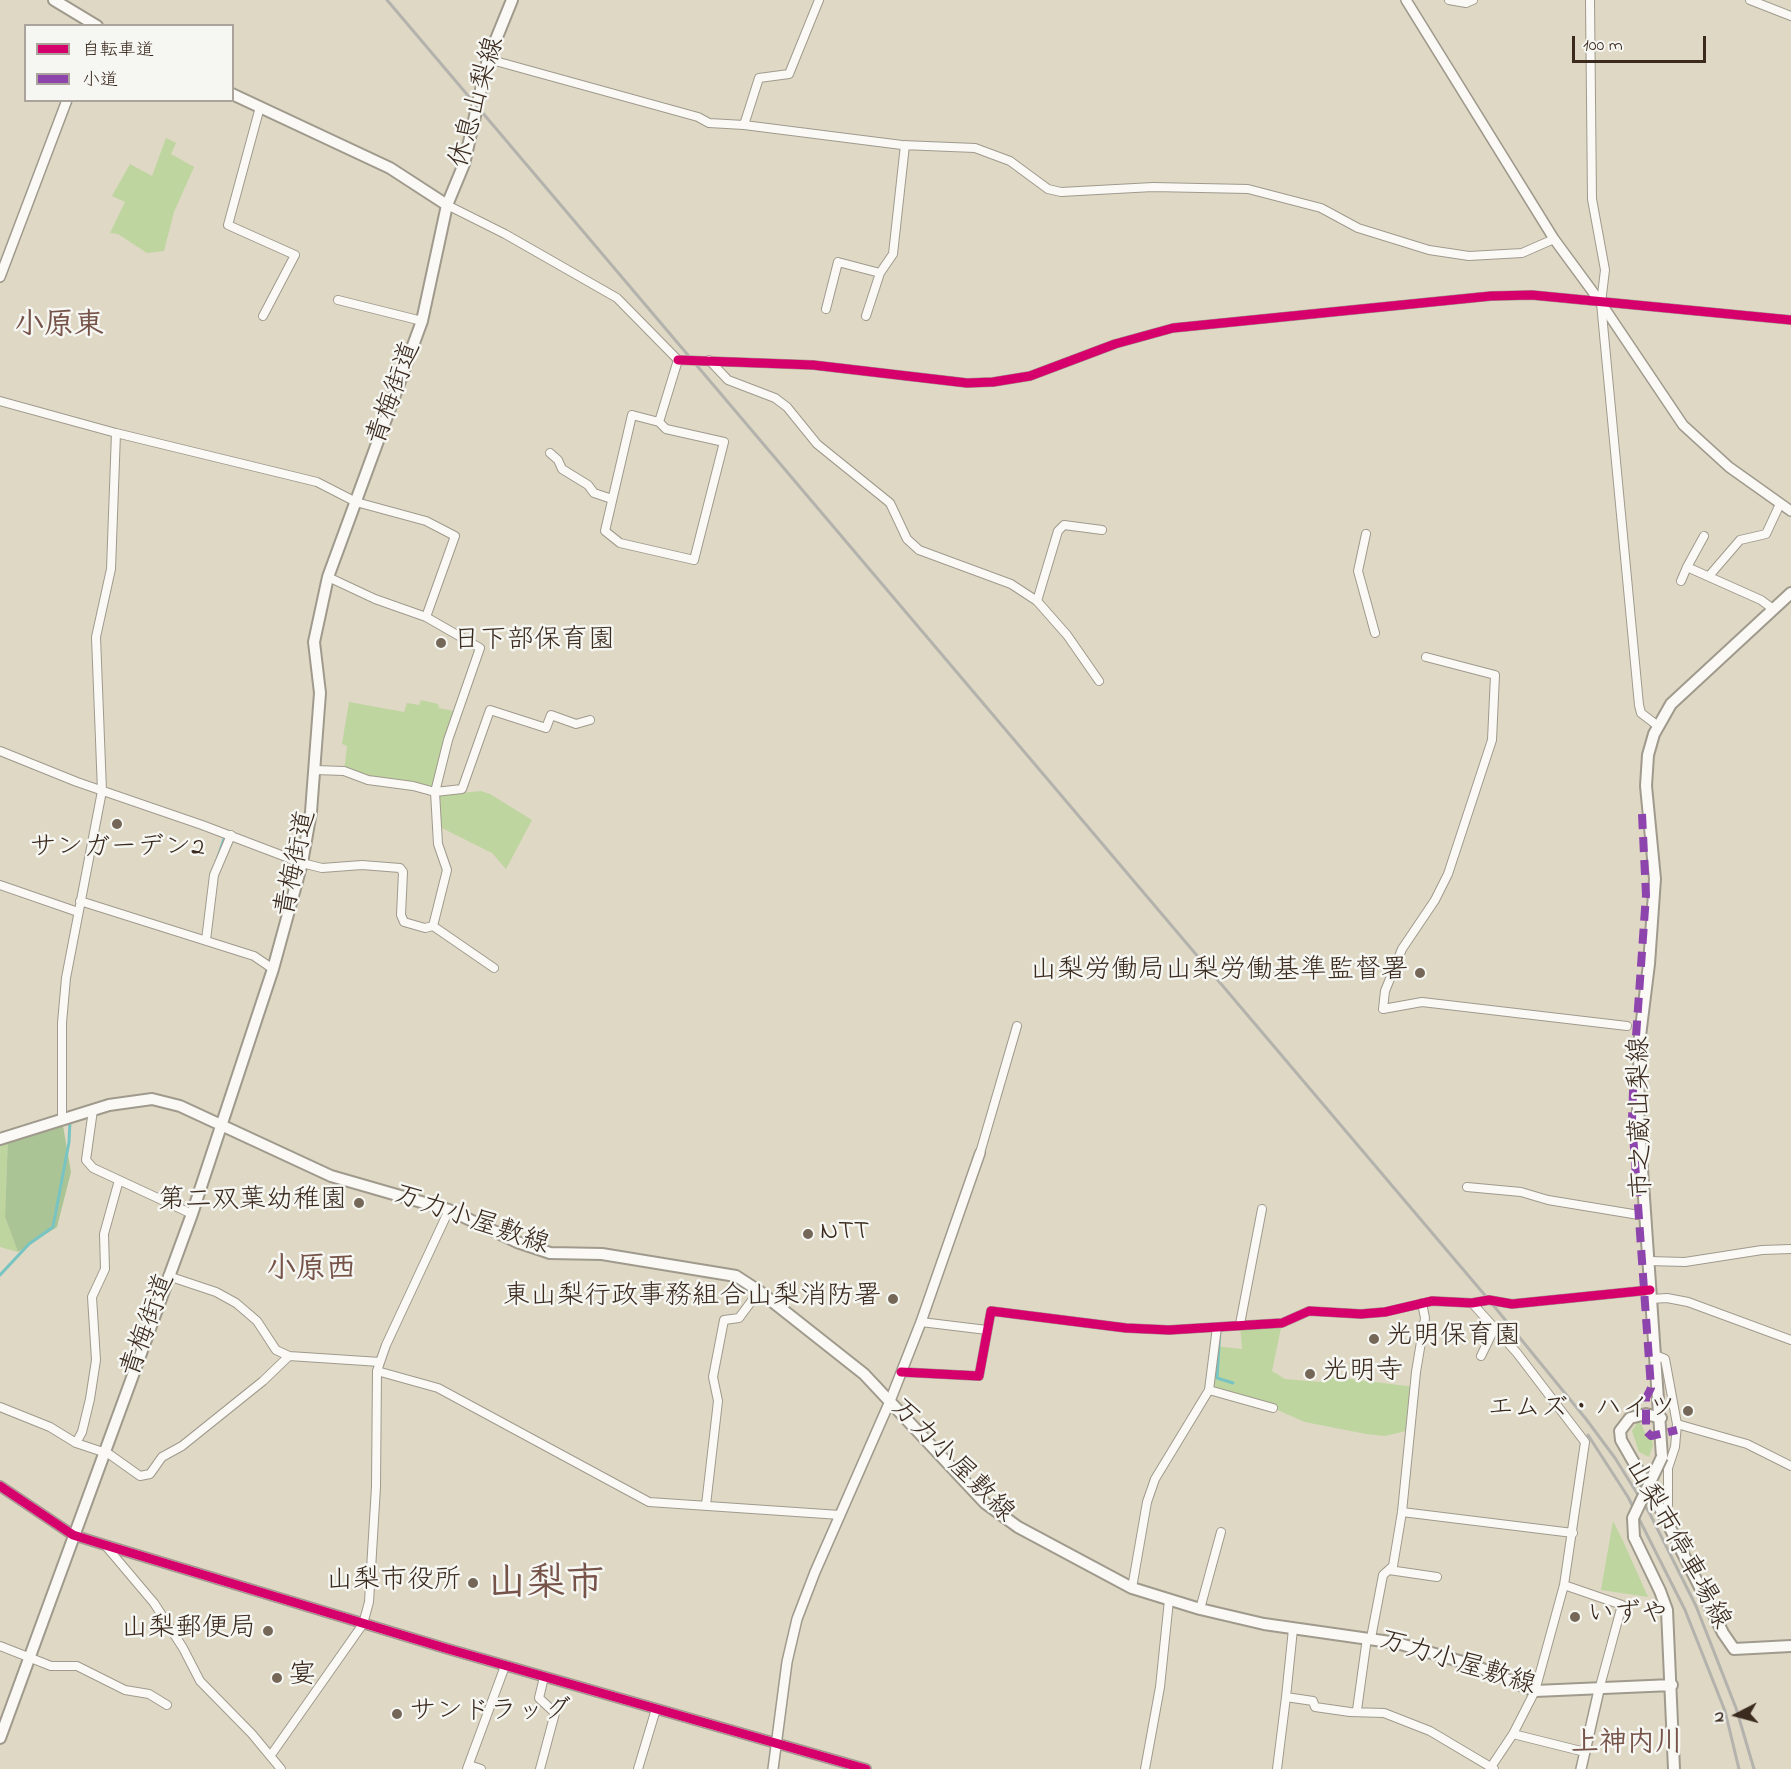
<!DOCTYPE html>
<meta charset="utf-8">
<style>
body{margin:0}
#map{position:relative;width:1791px;height:1769px;overflow:hidden;background:#ded8c4;font-family:"Indie Flower","Klee One",sans-serif}
canvas{display:block}
.legend{position:absolute;left:24px;top:24px;width:210px;height:78px;box-sizing:border-box;background:#f6f6f2;border:2px solid #aba49d;margin:0;padding:8px 10px;list-style:none;font-size:18px;color:#3b2a1e}
.legend li{display:flex;align-items:center;gap:12px;height:30px}
.legend b{width:30px;border:2px solid #aba49d}
.north{position:absolute;left:1707px;top:1685px;width:60px;height:60px;-webkit-text-stroke:4px #f6f6f2;paint-order:stroke;rotate:264deg;font-size:16px;font-weight:700;line-height:24px;text-align:center;color:#3b2a1e}
.north::after{content:'';display:block;margin:auto;width:21px;height:27px;background:#3b2a1e;clip-path:polygon(50% 0,100% 100%,50% 72%,0 100%)}
.scale{position:absolute;left:1572px;top:36px;width:134px;height:27px;box-sizing:border-box;border:3px solid #3b2a1e;border-top:0;padding-left:8px;font-size:18px;line-height:21px;white-space:nowrap;color:#3b2a1e;-webkit-text-stroke:4px #f6f6f2;paint-order:stroke}
</style>
<div id="map">
<canvas width="1791" height="1769"></canvas>
<ul class="legend">
<li><b style="height:8px;background:#d6006c"></b>自転車道</li>
<li><b style="height:8px;background:#8e44ad"></b>小道</li>
</ul>
<div class="north">N</div>
<div class="scale">100 m</div>
</div>
<script>
const g = document.querySelector('canvas').getContext('2d');
g.lineJoin = 'round';
function fillPath(path, color) {
  g.fillStyle = color;
  g.fill(path, 'evenodd');
}
function shape(rows) {
  const path = new Path2D();
  for (const r of rows) {
    path.moveTo(r[0], r[1]);
    for (let i = 2; i < r.length; i += 2) path.lineTo(r[i], r[i + 1]);
  }
  return path;
}
function trace(path, color, width, dash) {
  g.strokeStyle = color;
  g.lineWidth = width;
  g.lineCap = dash ? 'butt' : 'round';
  g.setLineDash(dash || []);
  g.stroke(path);
}
function write(font, color, halo, rows, align = 'center') {
  g.font = font + ' "Indie Flower","Klee One",sans-serif';
  g.lineWidth = 5;
  g.setLineDash([]);
  g.textBaseline = 'middle';
  g.strokeStyle = halo;
  g.fillStyle = color;
  for (const [text, x, y, turn = 0] of rows) {
    g.save();
    g.translate(x, y);
    g.rotate((+turn || 0) * Math.PI / 180);
    g.textAlign = isNaN(turn) ? turn : align;
    if (halo) g.strokeText(text, 0, 0);
    g.fillText(text, 0, 0);
    g.restore();
  }
}
const green = shape([
 [166,138,176,143,171,154,194,167,174,212,164,251,147,253,118,234,110,233,125,202,112,196,130,164,152,176],
 [421,700,438,704,439,708,458,712,438,788,368,780,344,771,347,746,342,744,349,702,404,712,407,703,419,705],
 [481,791,490,794,532,820,506,869,492,853,440,827,440,795],
 [8,1136,5,1217,18,1252,0,1247,0,1139],
 [1282,1323,1272,1371,1285,1379,1320,1382,1334,1377,1415,1387,1410,1430,1385,1436,1366,1434,1305,1422,1273,1408,1209,1390,1215,1346,1242,1349,1240,1324],
 [1639,1420,1647,1437,1652,1439,1653,1445,1649,1457,1639,1452,1632,1431],
 [1613,1521,1623,1541,1648,1597,1601,1590]
]);
const forest = shape([
 [62,1120,71,1172,57,1227,18,1252,5,1217,8,1136]
]);
const stream = shape([
 [218,857,224,839],
 [0,1275,29,1244,53,1227,69,1142,70,1120],
 [1220,1330,1217,1378,1233,1383]
]);
const minor = shape([
 [1449,0,1466,3,1473,0],
 [1590,0,1592,199,1605,270,1601,303,1639,705,1641,713,1658,726],
 [1750,0,1791,16],
 [488,59,698,117,709,123,744,125,902,145,975,148,1010,161,1048,189,1061,192,1153,187,1248,189,1321,208,1358,228,1429,250,1469,256,1522,253,1554,239],
 [260,107,228,225,295,255,263,316],
 [744,125,759,78,789,74,819,0],
 [447,205,505,234,617,298,678,360],
 [338,300,422,321],
 [826,309,838,262,880,273],
 [866,316,880,273,893,254,905,145],
 [678,360,813,365,967,383,993,382,1030,376,1115,344,1173,328,1491,296,1532,295,1791,320],
 [709,360,728,380,775,398,787,407,817,444,890,503,907,539,919,550,1011,584,1037,601,1067,635,1099,681],
 [0,401,116,433,317,482,356,502,426,521,455,536,426,617],
 [632,415,659,422,666,429,724,442,694,560,620,543,605,531,632,415],
 [659,422,678,360],
 [550,453,558,460,562,469,588,485,594,493,612,499],
 [1366,534,1358,571,1375,633],
 [1704,536,1687,567,1761,600,1773,609],
 [1709,576,1740,540,1766,534,1780,504],
 [328,577,375,599,426,617,480,648,448,740,435,792,438,844,447,870,433,926],
 [1681,581,1687,567],
 [1037,601,1058,531,1064,525,1102,530],
 [1426,657,1495,675,1492,740,1448,874,1435,900,1402,949,1385,991,1383,1009,1422,1002,1627,1026],
 [0,751,77,782,202,825,302,863,322,868,362,865,400,868,403,872,401,915,404,922,425,928,433,926,494,968],
 [315,770,344,771,368,780,413,786,435,792,462,789,490,710,546,728,551,715,576,724,590,720],
 [0,885,78,912],
 [80,901,254,956,273,969],
 [206,940,214,875,231,835],
 [93,1110,86,1160,93,1168,192,1214],
 [62,1120,62,1023,66,978,102,791,96,637,111,569,116,433],
 [980,1153,1017,1026],
 [1467,1187,1521,1192,1548,1200,1645,1216],
 [1648,1261,1685,1262,1762,1250,1791,1249],
 [168,1276,216,1292,236,1303,257,1321,276,1350,289,1356,380,1362],
 [1651,1299,1667,1298,1688,1302,1791,1340],
 [1472,1303,1517,1353,1585,1442,1564,1585,1535,1691,1513,1734,1491,1767],
 [921,1322,987,1330],
 [1240,1324,1262,1209],
 [1655,1355,1665,1359,1677,1424,1675,1447,1668,1468,1668,1505,1662,1512],
 [1481,1356,1495,1327],
 [377,1371,438,1388,649,1502,840,1515],
 [901,1372,979,1376,991,1311,1126,1328,1169,1330,1282,1323,1309,1311,1361,1314,1385,1312,1432,1301,1472,1303,1489,1300,1512,1304,1650,1290],
 [1209,1390,1273,1408],
 [0,1407,50,1427,76,1443,109,1454,140,1476,150,1474,162,1457,182,1446,263,1381,289,1356],
 [1677,1424,1747,1444,1791,1466],
 [76,1443,82,1432,90,1399,96,1360,92,1297,105,1269,104,1234,119,1180],
 [706,1505,718,1401,713,1377,724,1320,739,1318,759,1291],
 [1402,1512,1573,1533],
 [105,1545,154,1603,183,1648,200,1681,252,1734,281,1769],
 [1389,1570,1437,1577],
 [1564,1585,1622,1605,1599,1690],
 [1132,1588,1147,1502,1155,1479,1209,1390,1217,1327],
 [1200,1609,1221,1532],
 [1293,1629,1286,1697,1313,1701,1315,1707,1350,1712,1384,1713,1430,1731,1494,1769],
 [1371,1638,1383,1575,1393,1566,1402,1512,1416,1372,1425,1318,1422,1303],
 [0,1646,51,1666,77,1666,125,1690,149,1694,167,1705],
 [1357,1710,1367,1638],
 [1513,1734,1585,1752],
 [271,1755,363,1624,369,1602,376,1487,377,1371,386,1345,449,1210],
 [469,1765,481,1769],
 [467,1769,505,1666],
 [540,1769,555,1713,539,1698,544,1677],
 [638,1769,656,1709],
 [1145,1769,1160,1687,1169,1600],
 [1277,1769,1286,1697]
]);
const tertiary = shape([
 [1406,0,1554,239,1601,303,1683,425,1729,467,1791,511],
 [0,277,67,100],
 [0,1486,73,1535,105,1545,448,1649,866,1769],
 [773,1769,787,1662,797,1619,815,1572,890,1401,921,1322,980,1153],
 [1581,1769,1599,1690]
]);
const secondary = shape([
 [54,0,97,26],
 [232,94,390,168,447,205],
 [0,1139,109,1105,152,1099,180,1106,331,1176,449,1210,517,1242,550,1253,602,1254,736,1276,759,1291,864,1374,985,1503,1018,1527,1132,1588,1200,1609,1264,1624,1397,1643,1473,1665,1535,1691,1672,1685],
 [1661,1418,1646,1414,1630,1418,1620,1431,1621,1440,1662,1512,1723,1633,1734,1649,1791,1646],
 [1662,1457,1638,1111,1640,1036,1649,964,1655,879,1646,786,1648,755,1654,734,1671,704,1791,593],
 [1634,1537,1660,1591,1667,1610,1674,1769],
 [0,1738,192,1214,273,969,302,863,311,812,320,693,314,642,328,577,422,321,447,205,464,164,488,59,512,0]
]);
const rail = shape([
 [387,0,1489,1300,1586,1419,1615,1458,1650,1514,1696,1606,1736,1708,1754,1769],
 [1588,1435,1628,1497,1685,1610,1725,1711,1739,1769]
]);
const secondaryBridge = shape([
 [1634,1537,1633,1518,1662,1457]
]);
const quiet = shape([
 [1642,814,1646,895,1634,1065,1632,1120,1651,1388,1646,1398,1646,1431,1651,1436,1677,1430]
]);
const cycleway = shape([
 [678,360,813,365,967,383,993,382,1030,376,1115,344,1173,328,1491,296,1532,295,1791,320],
 [901,1372,979,1376,991,1311,1126,1328,1169,1330,1282,1323,1309,1311,1361,1314,1385,1312,1432,1301,1472,1303,1489,1300,1512,1304,1650,1290],
 [0,1486,73,1535,105,1545,448,1649,866,1769]
]);
const markers = [
 [441,643,6,"#746758"],
 [117,824,6,"#746758"],
 [1420,973,6,"#746758"],
 [359,1203,6,"#746758"],
 [808,1234,6,"#746758"],
 [893,1299,6,"#746758"],
 [1374,1339,6,"#746758"],
 [1310,1374,6,"#746758"],
 [1688,1411,6,"#746758"],
 [473,1583,6,"#746758"],
 [1575,1617,6,"#746758"],
 [268,1631,6,"#746758"],
 [277,1678,6,"#746758"],
 [397,1714,6,"#746758"]
];
const streetNames = [
 ["休息山梨線",479,103,-74],
 ["青梅街道",396,394,-70],
 ["青梅街道",298,864,-78],
 ["市之蔵山梨線",1643,1117,-91],
 ["万力小屋敷線",471,1222,19],
 ["青梅街道",150,1326,-70],
 ["万力小屋敷線",951,1462,45],
 ["山梨市停車場線",1676,1545,61],
 ["万力小屋敷線",1457,1665,17]
];
const poiNames = [
 ["日下部保育園",453,643],
 ["サンガーデン2",117,850,"center"],
 ["山梨労働局山梨労働基準監督署",1408,973,"right"],
 ["第二双葉幼稚園",347,1203,"right"],
 ["NTT",820,1234],
 ["東山梨行政事務組合山梨消防署",881,1299,"right"],
 ["光明保育園",1386,1339],
 ["光明寺",1322,1374],
 ["エムズ・ハイツ",1676,1411,"right"],
 ["山梨市役所",461,1583,"right"],
 ["いずや",1587,1617],
 ["山梨郵便局",256,1631,"right"],
 ["宴",289,1678],
 ["サンドラッグ",409,1714]
];
const neighbourhoodNames = [
 ["上神内川",1627,1745]
];
const quarterNames = [
 ["小原東",59,328],
 ["小原西",311,1272]
];
const townNames = [
 ["山梨市",546,1588]
];
fillPath(green, '#bed59f');
fillPath(forest, '#abc495');
trace(stream, '#78c4c3', 3);
trace(minor, '#a09a8d', 10);
trace(tertiary, '#a09a8d', 12);
trace(secondary, '#a09a8d', 14);
trace(minor, '#faf9f6', 8);
trace(tertiary, '#faf9f6', 9);
trace(secondary, '#faf9f6', 10);
trace(rail, '#b4b2ad', 3);
trace(secondaryBridge, '#a09a8d', 14, []);
trace(secondaryBridge, '#faf9f6', 10);
trace(quiet, '#8e44ad', 8, [15, 8]);
trace(cycleway, '#d6006c', 9);
for (const [x, y, r, color] of markers) {
  const dot = new Path2D();
  dot.arc(x, y, r, 0, 2 * Math.PI);
  g.fillStyle = color;
  g.fill(dot);
  trace(dot, '#f6f6f2', 2);
}
write('27px', '#3b2a1e', '#f6f6f2', streetNames);
write('27px', '#3b2a1e', '#f6f6f2', poiNames, 'left');
write('bold 28px', '#765349', '#f6f6f2', neighbourhoodNames);
write('bold 30px', '#765349', '#f6f6f2', quarterNames);
write('bold 39px', '#765349', '#f6f6f2', townNames);
</script>
